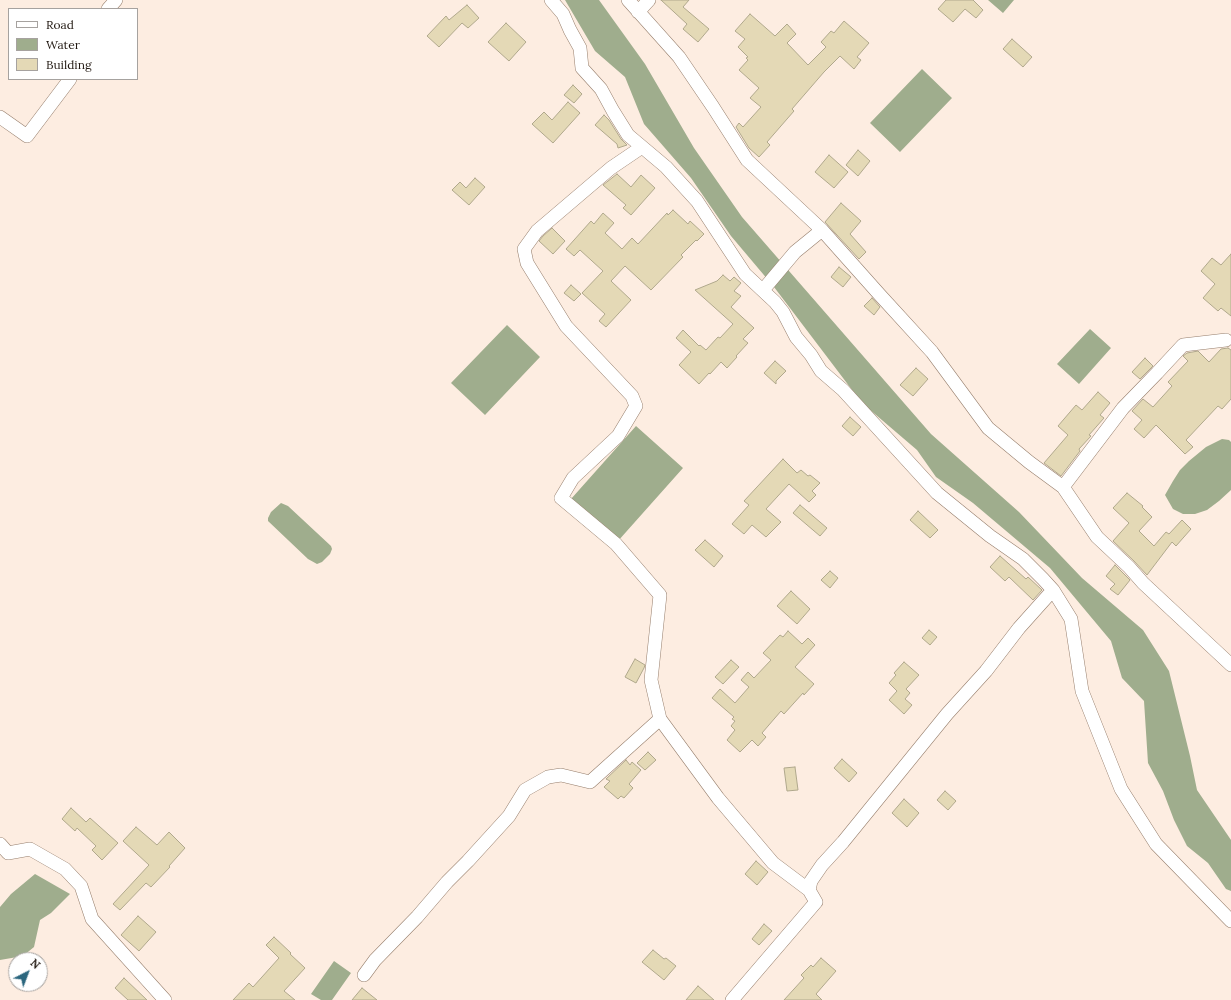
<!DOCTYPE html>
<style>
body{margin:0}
#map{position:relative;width:1231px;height:1000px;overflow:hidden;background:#fdede1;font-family:Lora,serif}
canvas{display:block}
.legend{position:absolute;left:8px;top:8px;width:130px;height:72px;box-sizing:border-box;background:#fff;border:1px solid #a6a29f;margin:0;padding:5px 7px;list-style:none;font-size:12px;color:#201710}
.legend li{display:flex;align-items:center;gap:8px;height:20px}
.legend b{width:20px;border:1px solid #a6a29f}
.north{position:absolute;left:8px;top:952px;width:40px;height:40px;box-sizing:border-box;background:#fff;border:1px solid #a6a29f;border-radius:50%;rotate:42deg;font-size:11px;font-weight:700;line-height:16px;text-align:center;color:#201710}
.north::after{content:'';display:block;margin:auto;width:14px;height:18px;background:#2b667e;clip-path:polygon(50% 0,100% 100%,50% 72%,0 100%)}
</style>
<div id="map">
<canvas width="1231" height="1000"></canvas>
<ul class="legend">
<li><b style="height:5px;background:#fff"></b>Road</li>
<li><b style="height:11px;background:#9fad8d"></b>Water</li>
<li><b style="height:11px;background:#e4d9b6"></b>Building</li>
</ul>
<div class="north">N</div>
</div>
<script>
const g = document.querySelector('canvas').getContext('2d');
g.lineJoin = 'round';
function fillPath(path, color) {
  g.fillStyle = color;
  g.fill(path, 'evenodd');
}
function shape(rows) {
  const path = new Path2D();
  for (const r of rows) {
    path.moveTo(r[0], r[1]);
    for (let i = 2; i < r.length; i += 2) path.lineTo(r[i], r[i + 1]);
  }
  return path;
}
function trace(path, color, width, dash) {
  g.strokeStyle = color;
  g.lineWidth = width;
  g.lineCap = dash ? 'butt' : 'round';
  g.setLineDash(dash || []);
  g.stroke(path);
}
const water = shape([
 [565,0,599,0,645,64,694,148,742,217,931,434,1019,512,1082,578,1143,630,1169,671,1190,756,1197,790,1231,840,1231,891,1226,889,1208,863,1187,846,1174,820,1163,791,1148,763,1144,701,1122,678,1111,641,1050,568,973,503,936,477,917,450,862,403,774,287,731,236,691,178,644,124,625,77,595,51],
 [988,0,1014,0,1003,13],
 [922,69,952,98,900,152,870,123],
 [507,325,540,357,485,415,451,383],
 [1090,329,1111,348,1079,384,1057,364],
 [636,426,683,468,618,541,571,499],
 [1222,439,1229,440,1231,442,1231,490,1219,501,1207,510,1195,514,1183,514,1173,509,1165,495,1173,481,1180,470,1189,461,1206,447],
 [281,503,288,506,331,546,332,549,330,554,322,562,317,564,308,559,268,521,268,518,271,512],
 [35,874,70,894,51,913,40,920,34,947,23,956,0,960,0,907,11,894],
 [334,961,351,973,332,1000,321,1000,311,994]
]);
const building = shape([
 [661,0,689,0,683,7,709,29,698,42,683,29,687,24,661,0],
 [946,0,973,0,983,10,976,18,965,9,953,22,938,9,946,0],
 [467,5,479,18,468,28,462,23,439,47,427,36,446,16,449,20,467,5],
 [750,14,775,36,787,24,796,34,787,43,808,65,826,47,821,42,831,31,834,33,844,21,869,43,857,57,861,60,854,69,840,56,824,72,792,109,794,111,767,142,770,145,759,157,749,148,736,127,739,123,743,127,761,107,750,98,759,88,739,70,748,60,746,58,748,57,738,47,745,39,735,31,750,14],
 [506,23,526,42,509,61,488,42,506,23],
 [1012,39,1032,57,1023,67,1003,49,1012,39],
 [573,85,582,94,574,103,564,95,573,85],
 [568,102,580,113,553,143,532,124,544,112,552,120,568,102],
 [604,115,609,120,621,139,627,145,618,148,617,144,595,125,604,115],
 [858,150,870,161,858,176,846,165,858,150],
 [829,155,848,172,834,188,815,172,829,155],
 [617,174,631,187,641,175,655,188,631,215,623,208,626,205,603,185,617,174],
 [475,178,485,187,469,205,452,190,460,182,466,188,475,178],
 [841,203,861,221,850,234,866,252,859,259,825,222,841,203],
 [673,210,688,224,690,221,704,234,697,241,696,240,681,255,683,257,651,290,625,266,611,281,631,300,606,327,599,321,605,314,582,293,603,271,580,250,574,256,566,249,591,221,594,224,603,213,614,223,605,233,622,249,632,238,638,244,667,213,668,215,673,210],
 [552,228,565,241,553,254,539,241,543,236,552,228],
 [1231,254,1231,316,1221,308,1218,311,1203,298,1215,284,1201,271,1212,258,1221,265,1231,254],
 [839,267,851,277,843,287,831,277,839,267],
 [723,275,730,281,734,277,741,283,734,291,741,296,731,307,754,328,743,339,748,343,736,356,737,357,727,368,721,362,710,374,709,373,699,384,679,365,691,352,676,338,683,330,699,346,700,345,706,350,718,337,720,338,733,324,695,290,717,281,723,275],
 [571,285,581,294,574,301,564,293,571,285],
 [872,298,880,307,874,315,864,306,872,298],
 [1228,348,1231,350,1231,399,1222,409,1218,406,1186,440,1193,447,1185,454,1156,425,1144,438,1134,429,1142,420,1132,411,1143,399,1153,407,1172,386,1168,382,1188,361,1183,356,1187,353,1198,351,1209,362,1221,349,1228,348],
 [1145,358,1153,366,1140,379,1132,372,1145,358],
 [775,361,786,371,776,381,776,384,764,373,775,361],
 [916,368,928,379,913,396,900,385,916,368],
 [1098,392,1110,403,1100,415,1104,418,1089,435,1091,436,1079,449,1080,451,1061,476,1044,463,1068,435,1058,426,1076,405,1082,410,1098,392],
 [850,417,861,427,853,436,842,426,850,417],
 [783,459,797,473,801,470,808,476,810,475,820,483,812,491,816,495,809,502,789,484,766,509,781,522,766,537,752,525,744,534,732,524,749,505,744,501,783,459],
 [1127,493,1143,506,1142,507,1152,517,1139,531,1154,546,1166,532,1169,534,1182,520,1191,529,1176,546,1172,542,1147,575,1134,561,1113,541,1129,523,1113,508,1127,493],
 [800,505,827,528,820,536,793,513,800,505],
 [918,511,938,530,930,538,910,520,918,511],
 [705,540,723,556,714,567,695,550,705,540],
 [1000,556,1026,579,1028,577,1042,590,1033,600,1009,577,1005,581,990,567,1000,556],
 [1115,565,1130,580,1118,595,1110,589,1115,584,1106,576,1115,565],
 [830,571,838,578,830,588,821,580,830,571],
 [791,591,810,609,797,624,777,606,791,591],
 [929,630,937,637,930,645,922,638,929,630],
 [788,631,802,644,808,638,815,645,795,667,814,684,804,695,803,693,784,714,781,711,762,733,766,737,758,746,752,740,740,752,727,740,735,730,731,726,735,721,732,719,734,717,712,698,720,689,735,703,749,687,741,680,748,672,754,678,771,660,763,653,780,635,783,637,788,631],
 [635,659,645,665,644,668,636,683,625,677,635,659],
 [731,660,739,667,723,684,715,677,731,660],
 [904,662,919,675,906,689,910,693,905,699,912,705,904,714,889,700,897,691,889,683,896,675,894,673,904,662],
 [648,752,656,760,645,770,637,763,648,752],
 [842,759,857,773,849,782,834,768,842,759],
 [626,760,630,765,632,762,641,770,629,784,633,788,624,798,621,796,618,799,604,787,610,781,606,779,626,760],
 [795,767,798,790,787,791,784,768,795,767],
 [945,791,956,801,948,810,937,800,945,791],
 [904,799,919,813,907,827,892,813,904,799],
 [71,808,86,822,90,818,118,843,102,860,92,850,96,846,77,828,75,831,62,819,71,808],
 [136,827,157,845,169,832,185,848,169,866,170,867,151,887,146,883,120,910,113,904,149,865,123,841,136,827],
 [756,861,768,872,757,885,745,874,756,861],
 [138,916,156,932,139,951,121,935,138,916],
 [764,924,772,931,759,945,752,939,764,924],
 [274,937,291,953,290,954,305,968,284,991,295,1000,233,1000,249,983,253,987,279,958,266,945,274,937],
 [653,950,664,959,666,958,676,966,664,980,642,962,653,950],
 [821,958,836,971,816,994,822,1000,784,1000,804,978,801,975,811,965,813,967,821,958],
 [124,978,147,1000,128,1000,115,988,124,978],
 [698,986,714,1000,686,1000,698,986],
 [362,988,377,1000,352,1000,362,988]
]);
const street = shape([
 [551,0,563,14,570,30,580,48,582,68,601,89,613,111,628,135,666,167,697,201,745,274,775,302,783,312,796,337,811,355,821,371,843,390,937,493,990,536,1023,559,1043,579,1053,590,1071,619,1082,691,1121,789,1156,844,1231,921],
 [628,0,679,57,713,107,747,160,822,230,879,294,932,352,988,428,1029,462,1063,487,1097,537,1129,567,1143,583,1231,665],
 [108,9,116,0],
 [638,12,649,0],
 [0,117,27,136,70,79],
 [642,147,611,168,537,231,524,249,527,263,566,326,632,396,636,406,618,436,573,478,561,498,616,544,660,595,651,680,660,719,718,798,773,863,809,890],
 [763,290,795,252,822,230],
 [1063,487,1123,408,1157,373,1183,345,1226,340],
 [0,844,8,853,30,849,65,869,81,886,92,919,165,1000],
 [364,975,375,960,417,917,447,882,468,861,509,816,525,790,548,777,561,775,590,782,660,719],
 [732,1000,816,902,809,890,811,881,822,865,843,842,947,714,986,671,1019,628,1053,590]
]);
fillPath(water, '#9fad8d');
fillPath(building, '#e4d9b6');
trace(building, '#b0a88c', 1);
trace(street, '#967e6c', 14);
trace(street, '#fff', 13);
</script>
